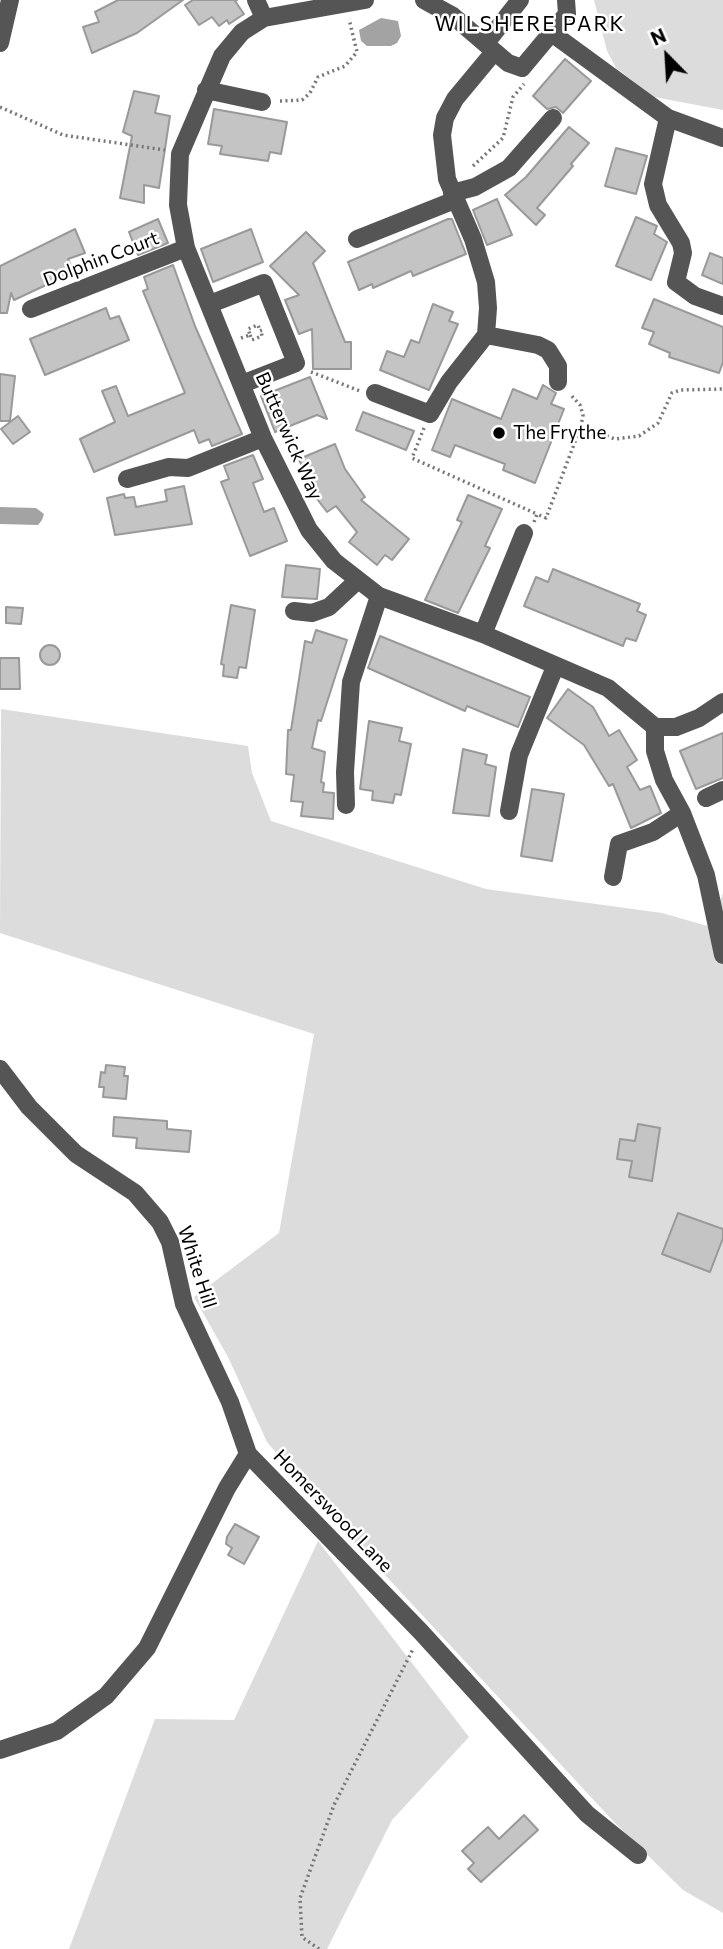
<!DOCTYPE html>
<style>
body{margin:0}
#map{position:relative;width:723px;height:1949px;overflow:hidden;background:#fff;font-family:Commissioner,sans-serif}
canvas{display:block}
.north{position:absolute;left:632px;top:21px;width:70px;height:70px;-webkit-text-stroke:5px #fff;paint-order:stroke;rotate:336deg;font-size:19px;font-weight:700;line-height:28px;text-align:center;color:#000}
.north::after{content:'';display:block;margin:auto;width:24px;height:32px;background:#000;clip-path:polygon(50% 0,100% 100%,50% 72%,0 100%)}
</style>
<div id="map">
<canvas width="723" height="1949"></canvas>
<div class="north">N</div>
</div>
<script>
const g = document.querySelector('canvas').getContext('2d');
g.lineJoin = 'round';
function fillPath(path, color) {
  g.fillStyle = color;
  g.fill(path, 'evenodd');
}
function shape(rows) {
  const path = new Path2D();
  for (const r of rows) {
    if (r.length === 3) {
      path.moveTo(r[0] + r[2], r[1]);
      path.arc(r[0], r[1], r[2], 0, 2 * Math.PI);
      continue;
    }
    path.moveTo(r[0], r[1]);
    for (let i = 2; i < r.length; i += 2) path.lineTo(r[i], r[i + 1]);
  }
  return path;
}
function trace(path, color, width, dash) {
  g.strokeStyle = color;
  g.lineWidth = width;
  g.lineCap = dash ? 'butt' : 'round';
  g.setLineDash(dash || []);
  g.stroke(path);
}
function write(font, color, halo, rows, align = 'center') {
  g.font = font + ' Commissioner,sans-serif';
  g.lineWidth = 5;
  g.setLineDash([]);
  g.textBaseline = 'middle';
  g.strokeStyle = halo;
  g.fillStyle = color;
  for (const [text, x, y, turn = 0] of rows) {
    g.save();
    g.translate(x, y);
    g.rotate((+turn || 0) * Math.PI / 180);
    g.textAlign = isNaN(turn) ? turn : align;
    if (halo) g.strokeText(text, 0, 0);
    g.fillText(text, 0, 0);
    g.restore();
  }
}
const green = shape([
 [594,0,723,0,723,110,654,97,616,68,607,51],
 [1,709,248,746,252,773,271,821,486,889,662,913,711,927,723,893,723,1913,683,1890,615,1823,321,1506,267,1442,228,1357,194,1297,279,1233,314,1034,0,933],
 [318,1541,469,1737,392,1820,327,1949,69,1949,155,1719,234,1720]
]);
const water = shape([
 [381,18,398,21,401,36,397,43,391,46,367,46,361,41,359,30],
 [0,507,36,508,44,514,42,520,38,525,0,524]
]);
const building = shape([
 [118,0,183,0,137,33,92,53,83,27,99,22,95,12,118,0],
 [193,0,237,0,235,1,244,14,229,24,227,20,219,26,212,17,199,25,185,5,193,0],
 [565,59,591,81,563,113,556,107,547,109,533,96,565,59],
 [134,91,159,96,155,113,170,116,159,188,144,185,144,203,120,198,132,136,123,132,134,91],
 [214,109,287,122,281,154,270,152,268,161,220,154,222,146,208,144,214,109],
 [569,127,589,143,571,164,573,166,537,208,545,215,536,225,505,195,526,177,569,127],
 [616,148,647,156,636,194,605,186,616,148],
 [497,199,512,235,487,245,473,210,497,199],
 [636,217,657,226,654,234,667,242,651,280,616,266,636,217],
 [158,219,168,243,138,255,129,232,158,219],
 [448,219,452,219,466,254,413,276,411,271,373,288,372,284,359,290,348,262,448,219],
 [75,229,85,253,68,259,74,272,14,300,11,293,7,313,0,313,0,266,75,229],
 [251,229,263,262,213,282,201,249,251,229],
 [306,232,325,251,313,263,345,342,351,342,351,369,313,369,312,329,299,334,285,300,299,295,270,266,306,232],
 [710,253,723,258,723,284,702,275,710,253],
 [173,265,195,326,242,434,212,446,209,439,199,443,194,430,94,472,80,439,115,422,102,391,116,386,128,416,185,393,143,291,148,289,144,277,173,265],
 [654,299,723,327,723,362,719,373,669,357,670,353,649,344,654,332,642,328,654,299],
 [433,304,453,312,449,321,458,324,429,390,380,370,387,351,404,357,411,340,419,343,433,304],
 [106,308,110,319,119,316,129,340,45,375,30,339,106,308],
 [0,374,15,376,10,421,0,421,0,374],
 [310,377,327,419,317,415,275,432,261,396,310,377],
 [543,385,556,393,551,404,564,409,535,483,503,470,505,464,455,445,450,457,432,450,452,399,501,419,513,389,537,399,543,385],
 [363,412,414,431,406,450,356,430,363,412],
 [18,416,30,432,13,444,1,429,18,416],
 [335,444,345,469,365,497,361,500,409,539,392,560,385,555,377,565,349,542,357,532,336,506,327,512,311,491,299,459,335,444],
 [253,455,263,479,253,483,264,512,274,508,287,541,250,556,221,482,229,479,224,466,253,455],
 [184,486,192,524,115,535,107,498,124,494,125,498,134,497,136,507,167,501,165,490,184,486],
 [468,495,502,509,485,546,490,548,458,613,425,600,462,522,457,520,468,495],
 [286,565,320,569,317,599,282,597,286,565],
 [553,569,640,604,637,611,646,615,636,641,626,638,623,646,524,606,536,577,548,582,553,569],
 [231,605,255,610,246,668,239,667,237,678,223,676,224,665,221,664,231,605],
 [6,607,23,608,21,624,6,623,6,607],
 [316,630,347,640,321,721,318,720,312,748,325,752,321,782,324,783,323,792,334,793,333,819,301,816,303,802,291,801,294,775,286,774,288,730,291,730,305,641,312,643,316,630],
 [380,636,530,697,518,727,467,706,465,711,368,668,380,636],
 [50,655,10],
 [0,658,19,658,20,689,0,689,0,658],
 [568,689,593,707,609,736,619,730,637,760,627,767,640,790,650,786,661,813,631,828,613,784,609,786,584,745,547,718,568,689],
 [369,721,402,728,399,741,411,744,401,795,395,794,393,803,372,800,373,791,360,789,369,721],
 [723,733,723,778,696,789,680,751,723,733],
 [463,749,487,755,485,764,496,767,489,816,453,813,463,749],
 [532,789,564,794,552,861,521,856,532,789],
 [106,1065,125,1067,124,1076,128,1076,126,1099,103,1097,104,1087,99,1087,101,1072,105,1073,106,1065],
 [114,1117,167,1121,167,1129,191,1131,189,1152,136,1148,137,1138,113,1136,114,1117],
 [638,1124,660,1128,652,1181,629,1177,632,1161,617,1159,620,1139,635,1141,638,1124],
 [678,1213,723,1229,723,1238,710,1272,662,1254,678,1213],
 [235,1524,259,1537,244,1564,228,1555,232,1548,226,1544,227,1537,235,1524],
 [524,1815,538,1830,481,1882,468,1869,474,1863,462,1851,488,1827,499,1839,524,1815]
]);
const path = shape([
 [280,101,302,100,310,93,318,77,345,66,357,52,349,19],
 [0,107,63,135,165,150],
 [473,166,503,138,513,97,524,84],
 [250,335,252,340,262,336,261,331],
 [241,338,250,335,248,329,258,325,260,331,265,329],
 [311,372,360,391],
 [581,426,615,439,639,436,658,423,672,393,680,390,723,389],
 [424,428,412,458,537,514],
 [534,522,537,514,546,518,581,426,583,415,580,405,570,394],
 [319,1949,302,1937,300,1898,334,1805,413,1649]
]);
const minor = shape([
 [256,0,264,18],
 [365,0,264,18,242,32,222,56,180,154,178,205,186,248,263,438,309,530,334,561,379,596,483,634,608,688,655,727,676,727,699,718,723,702],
 [424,0,453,16,508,63,522,68,567,14,566,0],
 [553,34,668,118,723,138],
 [0,43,10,0],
 [486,43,520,0],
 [206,90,262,102],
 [668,118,653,184,658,205,681,243,683,253,676,282,695,296,723,306],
 [452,193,475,187,509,168,553,118],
 [357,239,455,200],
 [210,304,264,283,296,363,242,384],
 [31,309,186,248],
 [486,335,538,345,548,350,558,366,558,382],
 [375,393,430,414,449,382,486,335,488,308,486,282,473,239,447,179,442,135,445,118,455,99,494,52],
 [127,479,169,467,188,468,263,438],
 [294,611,312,613,329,607,357,581],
 [483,634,524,533],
 [706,798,723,790],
 [346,805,345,772,351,682,379,596],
 [509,811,519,755,555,667],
 [682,813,706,875,723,955],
 [613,877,619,844,653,832,682,813,664,780,655,751,655,727],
 [0,1069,29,1107,76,1154,135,1193,160,1222,170,1242,184,1304,230,1402,248,1454,421,1632,587,1814,638,1855],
 [0,1750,57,1731,106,1696,147,1648,227,1488,248,1454]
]);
const markers = [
 [499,433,7,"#000"]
];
const streetNames = [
 ["Dolphin Court",101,259,-21],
 ["Butterwick Way",289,436,66],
 ["White Hill",197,1267,72],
 ["Homerswood Lane",333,1511,46]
];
const poiNames = [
 ["The Frythe",513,433]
];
const neighbourhoodNames = [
 ["WILSHERE PARK",530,24]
];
fillPath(green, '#dcdcdc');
fillPath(water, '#a3a3a3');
fillPath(building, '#c4c4c4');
trace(building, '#999', 2);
trace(path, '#777', 3.5, [2, 3.5]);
trace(minor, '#555', 18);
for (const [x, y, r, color] of markers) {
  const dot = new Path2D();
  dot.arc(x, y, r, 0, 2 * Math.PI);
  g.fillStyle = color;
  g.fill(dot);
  trace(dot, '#fff', 2.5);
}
write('19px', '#000', '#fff', streetNames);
write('19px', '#000', '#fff', poiNames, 'left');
g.letterSpacing = '2px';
write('21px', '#000', '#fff', neighbourhoodNames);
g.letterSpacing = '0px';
</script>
